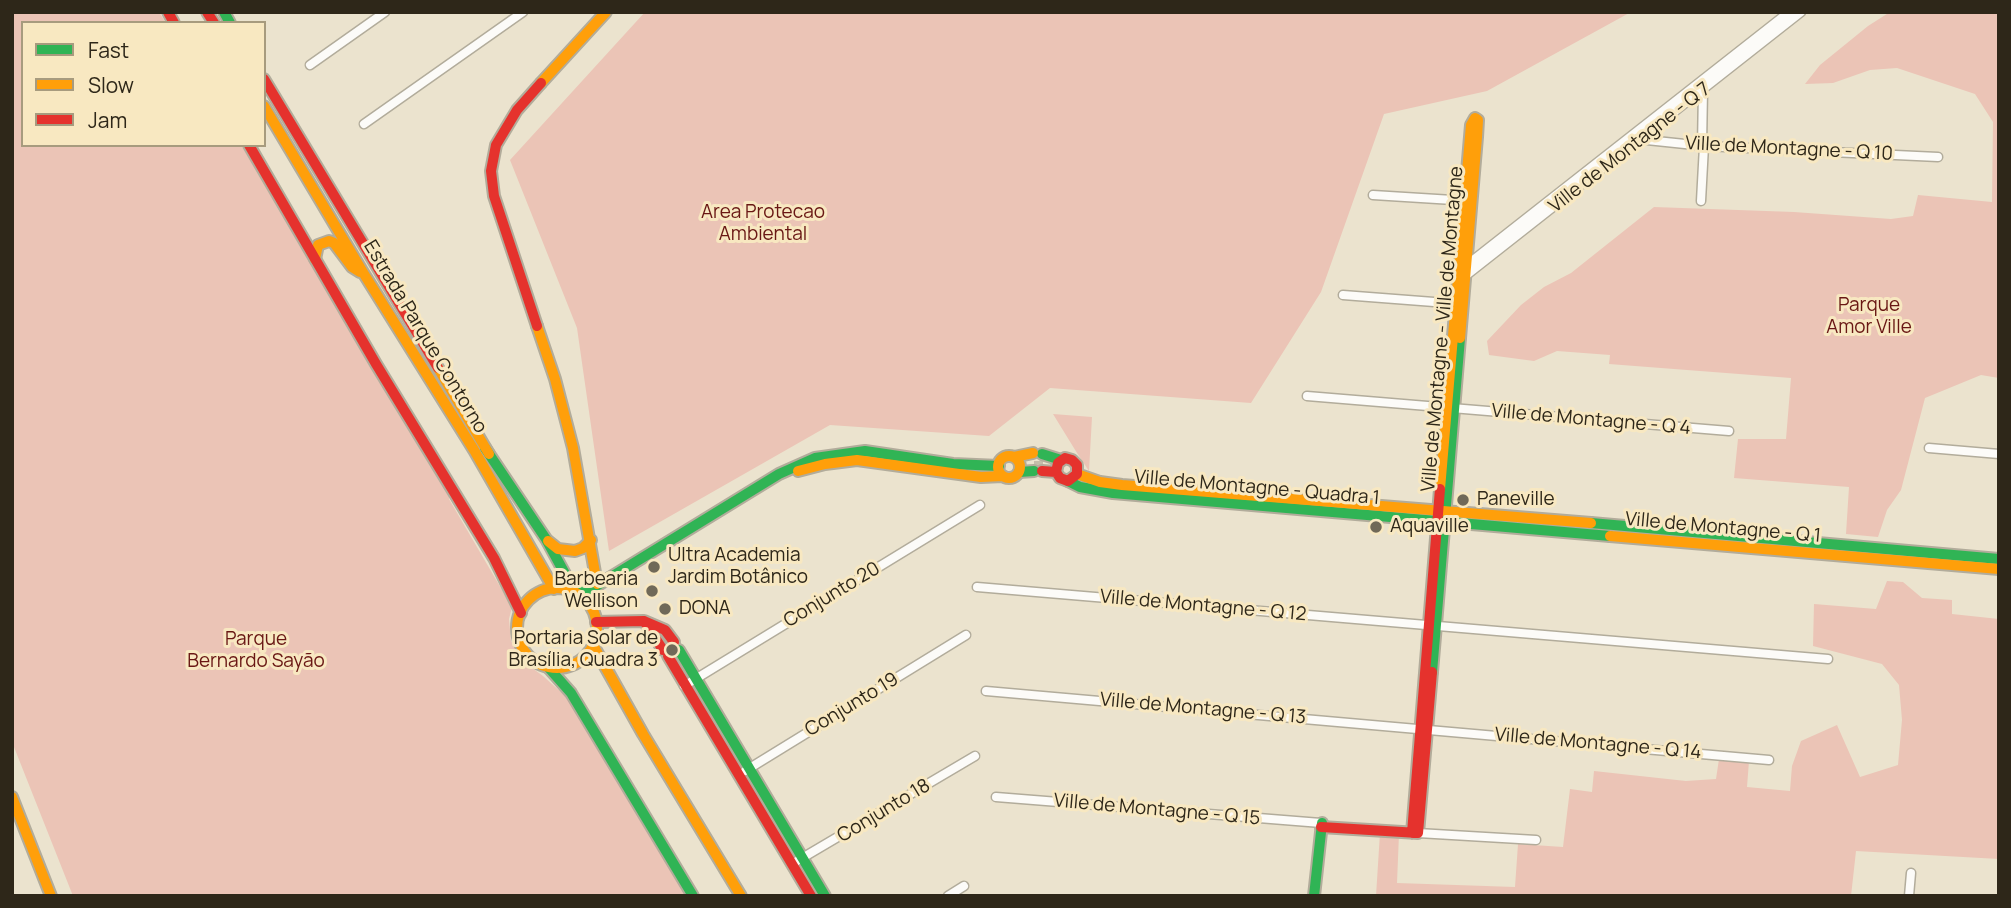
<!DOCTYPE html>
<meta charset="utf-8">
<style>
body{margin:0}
#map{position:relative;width:2011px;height:908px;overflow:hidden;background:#ebe3ce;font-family:Manrope,sans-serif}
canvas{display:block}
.frame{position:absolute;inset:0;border:14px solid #2e2719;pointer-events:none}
.legend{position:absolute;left:21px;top:21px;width:245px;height:126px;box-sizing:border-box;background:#f8e8c1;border:2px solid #a79b7e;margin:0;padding:9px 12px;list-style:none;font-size:21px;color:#2e2719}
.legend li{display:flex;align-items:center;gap:14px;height:35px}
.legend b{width:35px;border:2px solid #a79b7e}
</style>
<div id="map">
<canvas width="2011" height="908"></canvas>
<div class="frame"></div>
<ul class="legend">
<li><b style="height:9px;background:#30b455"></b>Fast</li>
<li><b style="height:9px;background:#ff9f0a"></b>Slow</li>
<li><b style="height:9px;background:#e5322d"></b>Jam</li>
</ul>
</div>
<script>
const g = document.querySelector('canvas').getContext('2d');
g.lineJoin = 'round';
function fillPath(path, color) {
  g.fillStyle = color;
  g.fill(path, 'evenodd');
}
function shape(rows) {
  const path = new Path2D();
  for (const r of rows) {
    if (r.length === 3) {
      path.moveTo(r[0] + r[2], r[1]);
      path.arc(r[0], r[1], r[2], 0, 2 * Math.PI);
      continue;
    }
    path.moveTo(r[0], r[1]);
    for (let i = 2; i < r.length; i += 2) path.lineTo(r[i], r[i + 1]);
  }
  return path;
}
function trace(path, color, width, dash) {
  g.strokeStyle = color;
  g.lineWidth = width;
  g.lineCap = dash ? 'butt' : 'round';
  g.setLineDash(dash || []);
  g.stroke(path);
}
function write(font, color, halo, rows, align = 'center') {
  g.font = font + ' Manrope,sans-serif';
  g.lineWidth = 6;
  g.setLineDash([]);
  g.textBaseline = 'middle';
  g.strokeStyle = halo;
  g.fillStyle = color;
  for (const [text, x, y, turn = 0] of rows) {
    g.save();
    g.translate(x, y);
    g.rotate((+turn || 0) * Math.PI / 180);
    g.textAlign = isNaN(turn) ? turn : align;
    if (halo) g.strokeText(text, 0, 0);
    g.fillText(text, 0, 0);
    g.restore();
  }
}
const green = shape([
 [12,12,159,12,166,23,23,23,23,145,241,145,450,484,449,499,512,607,509,619,511,641,524,662,543,676,571,701,686,896,73,896,12,742],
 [645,12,1631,12,1487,91,1384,114,1321,292,1251,403,1050,388,989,436,830,425,609,551,577,328,510,160],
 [1890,12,1999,12,1999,378,1981,375,1925,398,1901,490,1887,510,1878,537,1846,534,1849,487,1734,478,1738,439,1786,439,1791,378,1609,364,1610,355,1557,351,1534,361,1489,355,1487,341,1521,305,1544,287,1571,273,1654,207,1794,212,1891,219,1913,216,1918,195,1992,202,1993,122,1975,94,1897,68,1870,70,1833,83,1805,84,1820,65,1868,26],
 [1053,414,1092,417,1089,471,1077,453],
 [1887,581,1903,582,1922,598,1952,600,1952,614,1999,619,1999,859,1856,851,1851,896,1376,896,1380,833,1399,834,1397,883,1515,887,1518,844,1563,847,1570,789,1592,792,1594,771,1686,781,1716,779,1719,759,1749,761,1747,787,1790,791,1792,766,1801,741,1837,725,1860,777,1898,765,1902,720,1899,685,1882,664,1813,646,1814,604,1876,609]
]);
const secondaryTunnel = shape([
 [1034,466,1043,466]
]);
const street = shape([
 [310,65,385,12],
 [364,124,523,12],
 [1637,139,1704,146,1938,157],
 [1702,146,1703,90],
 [1373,195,1469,201],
 [1701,201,1704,146],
 [1463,268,1789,12],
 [1464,277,1801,12],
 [1343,295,1460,304],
 [1307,396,1729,431],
 [1929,448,1999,454],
 [977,587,1828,659],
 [684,686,980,505],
 [986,691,1769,760],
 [745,771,966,635],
 [996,797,1321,823],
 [1418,833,1536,840],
 [792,864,975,756],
 [948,896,964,886],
 [1909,896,1911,873]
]);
const fast = shape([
 [224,12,230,23],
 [485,448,546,539,570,583,581,588,591,587],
 [1042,454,1061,460],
 [1019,472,1034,471],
 [1068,481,1080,487,1113,493,1610,536],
 [1591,523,1999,559],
 [580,596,779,474,815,458,865,451,953,464,999,466],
 [679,650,825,896],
 [548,667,571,693,693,896],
 [1432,672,1460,338],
 [1314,896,1322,823]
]);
const slow = shape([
 [541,83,606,12],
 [264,106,364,274,474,450,554,589],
 [315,259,318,245,329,241,334,243,352,267,360,272],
 [537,326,555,379,573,448,597,584],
 [438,368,489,454],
 [1009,467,11],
 [1014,457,1033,453],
 [798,471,825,464,857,460,981,477,1003,476],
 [1077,474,1100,482,1122,485,1591,523],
 [1440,489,1471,125,1475,118,1478,120,1477,137,1460,338],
 [1610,536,1999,569],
 [548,541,558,549,575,551,583,548,591,540],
 [557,628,40],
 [593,645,643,734,741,896],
 [12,797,51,896]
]);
const jam = shape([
 [168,12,174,23],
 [207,12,214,23],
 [264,79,438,368],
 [249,145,376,364,494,558,521,613],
 [537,326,494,196,491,171,496,145,517,110,541,83],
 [1042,471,1056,472,1060,478,1068,481,1077,474,1077,465,1072,460,1065,458,1058,463,1056,472],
 [644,621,663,650],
 [596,622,644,621,665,630,674,642],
 [668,656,811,896],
 [1321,827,1418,833,1432,672],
 [1412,833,1440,489]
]);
const markers = [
 [1463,500,7,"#706958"],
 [1376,527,7,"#706958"],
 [654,567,7,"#706958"],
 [652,591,7,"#706958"],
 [665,609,7,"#706958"],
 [672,650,7,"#706958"]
];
const streetNames = [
 ["Ville de Montagne - Q 7",1630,148,-38],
 ["Ville de Montagne - Q 10",1789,149,3],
 ["Ville de Montagne - Ville de Montagne",1443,329,-85],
 ["Estrada Parque Contorno",425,337,59],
 ["Ville de Montagne - Q 4",1591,420,5],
 ["Ville de Montagne - Quadra 1",1257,488,5],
 ["Ville de Montagne - Q 1",1723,528,5],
 ["Conjunto 20",832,595,-31],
 ["Ville de Montagne - Q 12",1203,606,5],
 ["Conjunto 19",852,705,-31],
 ["Ville de Montagne - Q 13",1203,709,5],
 ["Ville de Montagne - Q 14",1598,744,5],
 ["Ville de Montagne - Q 15",1157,810,5],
 ["Conjunto 18",884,811,-31]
];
const parkNames = [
 ["Area Protecao",763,213],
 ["Ambiental",763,235],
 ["Parque",1869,306],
 ["Amor Ville",1869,328],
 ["Parque",256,640],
 ["Bernardo Sayão",256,662]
];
const poiNames = [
 ["Paneville",1477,500],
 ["Aquaville",1390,527],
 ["Ultra Academia",668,556],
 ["Jardim Botânico",668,578],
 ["Barbearia",638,580,"right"],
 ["Wellison",638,602,"right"],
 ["DONA",679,609],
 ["Portaria Solar de",658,639,"right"],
 ["Brasília, Quadra 3",658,661,"right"]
];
fillPath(green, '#ebc4b6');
trace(secondaryTunnel, '#c5bdaa', 10, [10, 5]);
trace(street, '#b2ac9b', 11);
trace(fast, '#b2ac9b', 14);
trace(slow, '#b2ac9b', 14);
trace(jam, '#b2ac9b', 14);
trace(street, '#fcfbf8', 8);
trace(fast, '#30b455', 10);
trace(slow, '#ff9f0a', 10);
trace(jam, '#e5322d', 10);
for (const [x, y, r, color] of markers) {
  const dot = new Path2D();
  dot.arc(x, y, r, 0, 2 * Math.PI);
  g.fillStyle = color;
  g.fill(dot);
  trace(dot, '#f8e8c1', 2.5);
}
write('19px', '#2e2719', '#f8e8c1', streetNames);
write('19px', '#691714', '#f8e8c1', parkNames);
write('19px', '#2e2719', '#f8e8c1', poiNames, 'left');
</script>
